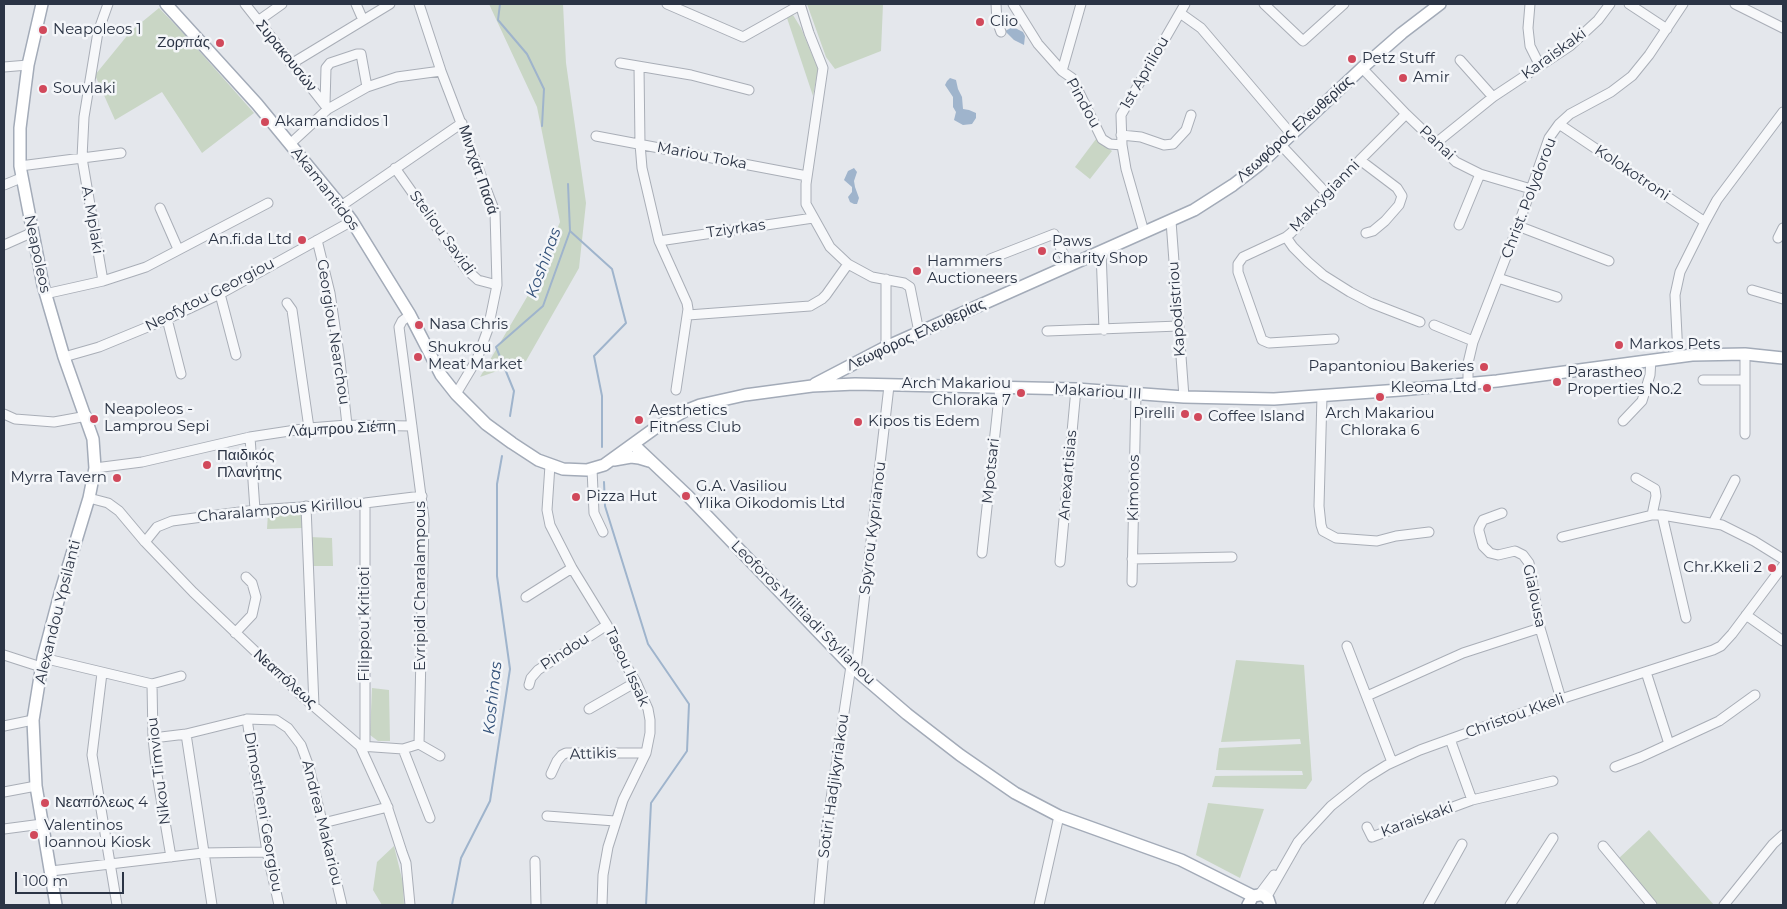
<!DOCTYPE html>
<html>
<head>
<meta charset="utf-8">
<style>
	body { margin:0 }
	#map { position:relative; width:1787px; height:909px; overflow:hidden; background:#e4e7ec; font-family:Montserrat,sans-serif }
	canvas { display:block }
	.frame { position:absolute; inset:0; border:5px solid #2b3445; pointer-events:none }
	.scale { position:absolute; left:15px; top:872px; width:109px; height:22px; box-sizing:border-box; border:2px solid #2b3445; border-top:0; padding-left:6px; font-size:15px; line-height:18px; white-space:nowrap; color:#2b3445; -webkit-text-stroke:4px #f4f6f9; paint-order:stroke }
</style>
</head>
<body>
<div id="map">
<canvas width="1787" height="909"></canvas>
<div class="frame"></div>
<div class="scale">100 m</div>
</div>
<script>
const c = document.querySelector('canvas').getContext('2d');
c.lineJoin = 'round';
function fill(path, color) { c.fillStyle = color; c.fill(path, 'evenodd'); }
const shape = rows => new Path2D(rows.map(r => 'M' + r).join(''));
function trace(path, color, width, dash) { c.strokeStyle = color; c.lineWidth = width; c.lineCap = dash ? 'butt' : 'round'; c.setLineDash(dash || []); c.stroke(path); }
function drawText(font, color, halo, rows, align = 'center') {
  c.font = font + ' Montserrat,sans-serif'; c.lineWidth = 5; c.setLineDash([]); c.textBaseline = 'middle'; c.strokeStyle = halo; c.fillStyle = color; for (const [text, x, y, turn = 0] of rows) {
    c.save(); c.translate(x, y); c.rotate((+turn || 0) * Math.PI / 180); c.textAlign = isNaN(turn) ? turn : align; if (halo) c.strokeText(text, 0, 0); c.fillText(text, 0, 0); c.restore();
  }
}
fill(shape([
	[489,4,563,4,566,63,586,203,579,268,526,361,480,377,534,285,560,222,537,107],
	[807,4,883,4,881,51,835,69,826,57],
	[159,8,185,35,254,113,202,153,162,92,115,120,95,75,131,31],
	[793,15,801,28,818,69,813,96,787,18],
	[1096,139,1112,151,1090,179,1075,167],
	[303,510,303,528,267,529,268,513],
	[310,537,332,538,333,566,311,566],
	[1236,660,1304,665,1312,780,1306,789,1212,787,1215,776,1303,775,1302,771,1216,770,1219,748,1301,744,1300,739,1221,742],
	[372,688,389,690,390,741,378,741,370,735],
	[1208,803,1264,809,1240,878,1196,855],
	[1649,830,1714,905,1658,905,1618,859],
	[394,846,403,883,404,905,382,905,373,890,377,862]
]), '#c9d6c5');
fill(shape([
	[1013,27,1023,32,1025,36,1024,45,1014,40,1005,31],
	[950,78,956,80,958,89,962,97,963,109,969,110,976,113,976,118,972,124,963,125,954,120,956,112,953,107,953,97,945,85,947,81],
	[854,168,857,172,854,181,855,187,859,198,857,204,854,204,850,202,848,197,852,192,852,187,844,180,848,171]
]), '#9fb4cc');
trace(shape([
	[500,4,498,20,527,54,544,89,542,126],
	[570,231,612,269,626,323,594,356,602,396,602,447],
	[510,416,514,391,496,347,543,306,570,231,568,184],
	[604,482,605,506,648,644,689,704,687,751,651,803,646,905],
	[452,905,461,858,490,801,510,669,497,576,497,484,502,456]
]), '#9fb4cc', 2);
const minor = shape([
	[245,4,328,109],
	[356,4,363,20],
	[419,4,441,71,495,212,497,285,488,329,477,359,456,394],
	[667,4,743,37,800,5],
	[800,4,809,33,823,68,806,184,806,204,830,247,848,264,872,277,904,283,910,287,919,332],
	[996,4,997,21,1001,32],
	[1013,4,1038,44,1062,71,1072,78,1102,139,1110,144,1122,145],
	[1264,4,1303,41,1344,4],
	[1530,4,1528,28,1530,46,1540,66],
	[1629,4,1667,29],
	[1735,4,1783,28],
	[1180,13,1201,28,1292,135],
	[258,21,282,4],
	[1460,60,1493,97],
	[620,63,691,75,749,90],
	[291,64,390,4],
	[4,67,28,65],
	[639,67,640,144,642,168,659,241,687,303,688,309,676,390],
	[1362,68,1406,114,1456,162,1480,174,1531,189],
	[1062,71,1081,4],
	[325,104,326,68,330,63,357,54,361,54,367,87],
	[1559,124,1705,222],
	[1121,135,1141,137,1164,145,1173,144,1186,130,1191,115],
	[596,136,807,176],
	[1436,143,1493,97,1570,46,1598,20,1610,4],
	[290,144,328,109,367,87,397,77,441,71],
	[1281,145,1327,194],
	[1360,160,1397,188,1402,196,1399,205,1385,221,1373,231,1366,233],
	[20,166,121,153],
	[395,168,467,270,478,280,497,285],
	[4,185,21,178],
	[341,206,462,123],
	[160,208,178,249],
	[1171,221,1184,397],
	[1459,225,1480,174],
	[1518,226,1609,261],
	[1144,232,1126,169,1122,145,1121,115,1185,4],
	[1286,237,1293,247,1308,262,1323,275,1350,292,1371,303,1420,322],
	[1778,238,1783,228],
	[317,240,330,293,340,361,347,425],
	[659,241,813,218],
	[4,245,31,233],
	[1101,251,1104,330],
	[990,259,1054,234,1069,266],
	[1498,278,1557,297],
	[103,281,82,158,84,117,98,32,108,4],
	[1752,290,1783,299],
	[45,294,103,281,146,267,268,203],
	[220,294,236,355],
	[287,303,292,310,309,428],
	[410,315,402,321,399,327,424,519,419,744],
	[688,315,810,306,822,299,826,295,848,264],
	[167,319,181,374],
	[1434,325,1473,341],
	[1047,331,1179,326],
	[1334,339,1269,343,1262,340,1238,272,1238,264,1243,257,1286,237,1291,233,1360,160,1406,114],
	[886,347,886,279],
	[1678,356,1675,295,1680,272,1705,222,1717,200,1783,112],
	[64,357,99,347,167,319,220,294,352,221],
	[1703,380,1745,380],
	[1468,383,1468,363,1473,342,1518,226,1549,138,1559,124,1570,114,1611,92,1632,76,1649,55,1683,4],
	[1322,396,1319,506,1321,525,1323,531,1336,538,1377,541,1396,536,1429,532],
	[4,414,15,419,54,422,87,416],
	[1623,421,1642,401,1650,375,1651,360],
	[1745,434,1745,354],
	[250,437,255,510],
	[550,465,547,510,550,525,572,568,607,625,620,655,636,682,648,709,650,720,650,733,646,753,623,800,608,847,603,875,602,905],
	[95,468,142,462,250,437,309,428,347,425,412,426],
	[592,469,594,513,603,532],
	[1636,478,1655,489,1656,496,1652,515],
	[89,498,108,503,119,511,145,542,193,592,302,696,360,746,386,803,402,852,406,863,410,905],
	[365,503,365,746],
	[306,506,314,706],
	[1502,513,1483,520,1479,528,1479,531,1483,546,1490,553,1498,555,1515,551,1523,555,1529,563,1540,628,1561,699],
	[1662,515,1686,618],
	[1713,523,1735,480],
	[1562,537,1652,515,1662,515,1722,525,1754,541,1783,559],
	[145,542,157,527,172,521,255,510,365,503,422,496],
	[982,553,1000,388],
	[1132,559,1232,557],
	[1060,562,1076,389],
	[1132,582,1136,394],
	[526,597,572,568],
	[1746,615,1783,641],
	[235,633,252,615,256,597,252,583,246,577],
	[1347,646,1392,762],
	[4,655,41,667],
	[43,658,152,684,181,676],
	[856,670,889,386],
	[1646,672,1669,744],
	[102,673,92,755,117,905],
	[152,684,153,738,157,775,171,857],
	[529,685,531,678,538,670,607,625],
	[1367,696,1463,653,1540,628],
	[589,709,636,682],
	[247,719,267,852,279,905],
	[4,726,33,720],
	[186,734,212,905],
	[153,738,186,734,247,719,276,720,288,728,301,745,309,767,342,905],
	[1450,739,1472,800],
	[360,746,403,749,419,744,440,756],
	[403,749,430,818],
	[1615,767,1641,757,1719,721,1755,695],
	[551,774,557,761,562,755,566,753,646,753],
	[4,792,36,786],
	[547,816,615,821],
	[323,823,388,807],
	[1367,827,1372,837,1472,800,1553,781],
	[4,829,42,824],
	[1603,846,1652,905],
	[535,861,536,905],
	[51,871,203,853,267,852],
	[1259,895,1274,875],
	[1266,898,1298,842,1307,832,1331,806,1366,778,1387,765,1420,750,1561,699,1713,650,1721,646,1732,634,1783,566],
	[819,905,825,839,851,666],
	[1039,905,1059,816],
	[1428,905,1462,844],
	[1510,905,1553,838],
	[1724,905,1773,844,1783,835]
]);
const major = shape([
	[42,4,28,65,20,128,20,166,43,285,64,357,93,439,95,468,89,498,61,590,43,658,33,720,36,786,56,905],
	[166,4,257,104,341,206,352,221,410,315,441,375,456,394,486,424,512,443,538,460,563,469,587,470,604,465,658,426,685,411,700,405,745,395,812,386,855,384,1076,389,1184,397,1274,399,1400,390,1497,381,1692,355,1745,354,1783,358],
	[815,384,886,347,1194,210,1233,185,1259,165,1362,68,1402,33,1440,4],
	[633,444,688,496,851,666,907,714,960,755,1015,793,1059,816,1181,860,1253,896],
	[614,460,631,457,639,458,649,461],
	[1248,905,1253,896,1259,895,1263,895,1268,899,1270,905]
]);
trace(minor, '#a9aeb7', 11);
trace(major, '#a3abb8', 14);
trace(minor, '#f7f8fa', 9);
trace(major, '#fff', 11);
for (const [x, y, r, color] of [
	[980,22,5,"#d1495b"],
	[43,30,5,"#d1495b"],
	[220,43,5,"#d1495b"],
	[1352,59,5,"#d1495b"],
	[1403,78,5,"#d1495b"],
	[43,89,5,"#d1495b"],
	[265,122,5,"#d1495b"],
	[302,240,5,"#d1495b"],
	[1042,251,5,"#d1495b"],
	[917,271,5,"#d1495b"],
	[419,325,5,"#d1495b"],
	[1619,345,5,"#d1495b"],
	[418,357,5,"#d1495b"],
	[1484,367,5,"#d1495b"],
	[1557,382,5,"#d1495b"],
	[1487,388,5,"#d1495b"],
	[1021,393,5,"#d1495b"],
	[1380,397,5,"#d1495b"],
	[1185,414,5,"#d1495b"],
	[1198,417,5,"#d1495b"],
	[94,419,5,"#d1495b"],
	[639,420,5,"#d1495b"],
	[858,422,5,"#d1495b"],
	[207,465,5,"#d1495b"],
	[117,478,5,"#d1495b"],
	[686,496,5,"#d1495b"],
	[576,497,5,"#d1495b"],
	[1772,568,5,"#d1495b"],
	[45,803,5,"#d1495b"],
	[34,835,5,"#d1495b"]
]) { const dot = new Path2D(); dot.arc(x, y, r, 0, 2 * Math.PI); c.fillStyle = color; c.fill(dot); trace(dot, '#f4f6f9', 2); }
drawText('15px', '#2b3445', '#f4f6f9', [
	["Clio",990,22],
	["Neapoleos 1",53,30],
	["Ζορπάς",210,43,"right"],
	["Petz Stuff",1362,59],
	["Amir",1413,78],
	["Souvlaki",53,89],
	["Akamandidos 1",275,122],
	["An.fi.da Ltd",292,240,"right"],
	["Paws",1052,242],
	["Charity Shop",1052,259],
	["Hammers",927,262],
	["Auctioneers",927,279],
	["Nasa Chris",429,325],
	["Markos Pets",1629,345],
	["Shukrou",428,348],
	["Meat Market",428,365],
	["Papantoniou Bakeries",1474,367,"right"],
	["Parastheo",1567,373],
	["Properties No.2",1567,390],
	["Arch Makariou",1011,384,"right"],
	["Chloraka 7",1011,401,"right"],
	["Kleoma Ltd",1477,388,"right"],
	["Neapoleos -",104,410],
	["Lamprou Sepi",104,427],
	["Aesthetics",649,411],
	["Fitness Club",649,428],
	["Pirelli",1175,414,"right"],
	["Arch Makariou",1380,414,"center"],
	["Chloraka 6",1380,431,"center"],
	["Coffee Island",1208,417],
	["Kipos tis Edem",868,422],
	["Παιδικός",217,456],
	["Πλανήτης",217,473],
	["Myrra Tavern",107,478,"right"],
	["G.A. Vasiliou",696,487],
	["Ylika Oikodomis Ltd",696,504],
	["Pizza Hut",586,497],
	["Chr.Kkeli 2",1762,568,"right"],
	["Νεαπόλεως 4",55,803],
	["Valentinos",44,826],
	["Ioannou Kiosk",44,843]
], 'left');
drawText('15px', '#2b3445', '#f4f6f9', [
	["Karaiskaki",1554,54,-36],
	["Συρακουσών",286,56,51],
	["1st Apriliou",1145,73,-60],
	["Pindou",1083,103,61],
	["Λεωφόρος Ελευθερίας",1295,129,-42],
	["Panai",1437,143,43],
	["Mariou Toka",702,156,11],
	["Μιντχάτ Πασά",478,170,71],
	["Kolokotroni",1632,173,34],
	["Akamantidos",325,189,52],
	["Makrygianni",1325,196,-46],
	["Christ. Polydorou",1529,198,-69],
	["A. Mplaki",92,220,80],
	["Tziyrkas",736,229,-8],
	["Steliou Savidi",442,233,54],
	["Neapoleos",37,254,78],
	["Neofytou Georgiou",210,295,-27],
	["Kapodistriou",1177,309,-94],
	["Georgiou Nearchou",333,332,81],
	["Λεωφόρος Ελευθερίας",916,335,-25],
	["Makariou III",1098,392,3],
	["Λάμπρου Σιέπη",342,429,-3],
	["Mpotsari",991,471,-84],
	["Anexartisias",1068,475,-85],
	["Kimonos",1134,488,-89],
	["Charalampous Kirillou",280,510,-5],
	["Spyrou Kyprianou",873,528,-83],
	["Evripidi Charalampous",421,586,-90],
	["Gialousa",1534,596,78],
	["Alexandou Ypsilanti",58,612,-76],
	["Leoforos Miltiadi Stylianou",803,613,45],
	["Filippou Kritioti",365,624,-90],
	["Pindou",565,652,-33],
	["Tasou Issak",627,667,65],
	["Νεαπόλεως",285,679,42],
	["Christou Kkeli",1515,716,-20],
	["Attikis",593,754,-2],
	["Nikou Timviou",159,771,-97],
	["Sotiri Hadjikyriakou",834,786,-82],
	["Dimostheni Georgiou",263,812,80],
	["Karaiskaki",1417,820,-20],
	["Andrea Makariou",322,823,76]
]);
drawText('italic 16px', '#34527a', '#f4f6f9', [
	["Koshinas",544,263,-70],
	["Koshinas",493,698,-84]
]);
</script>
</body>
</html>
